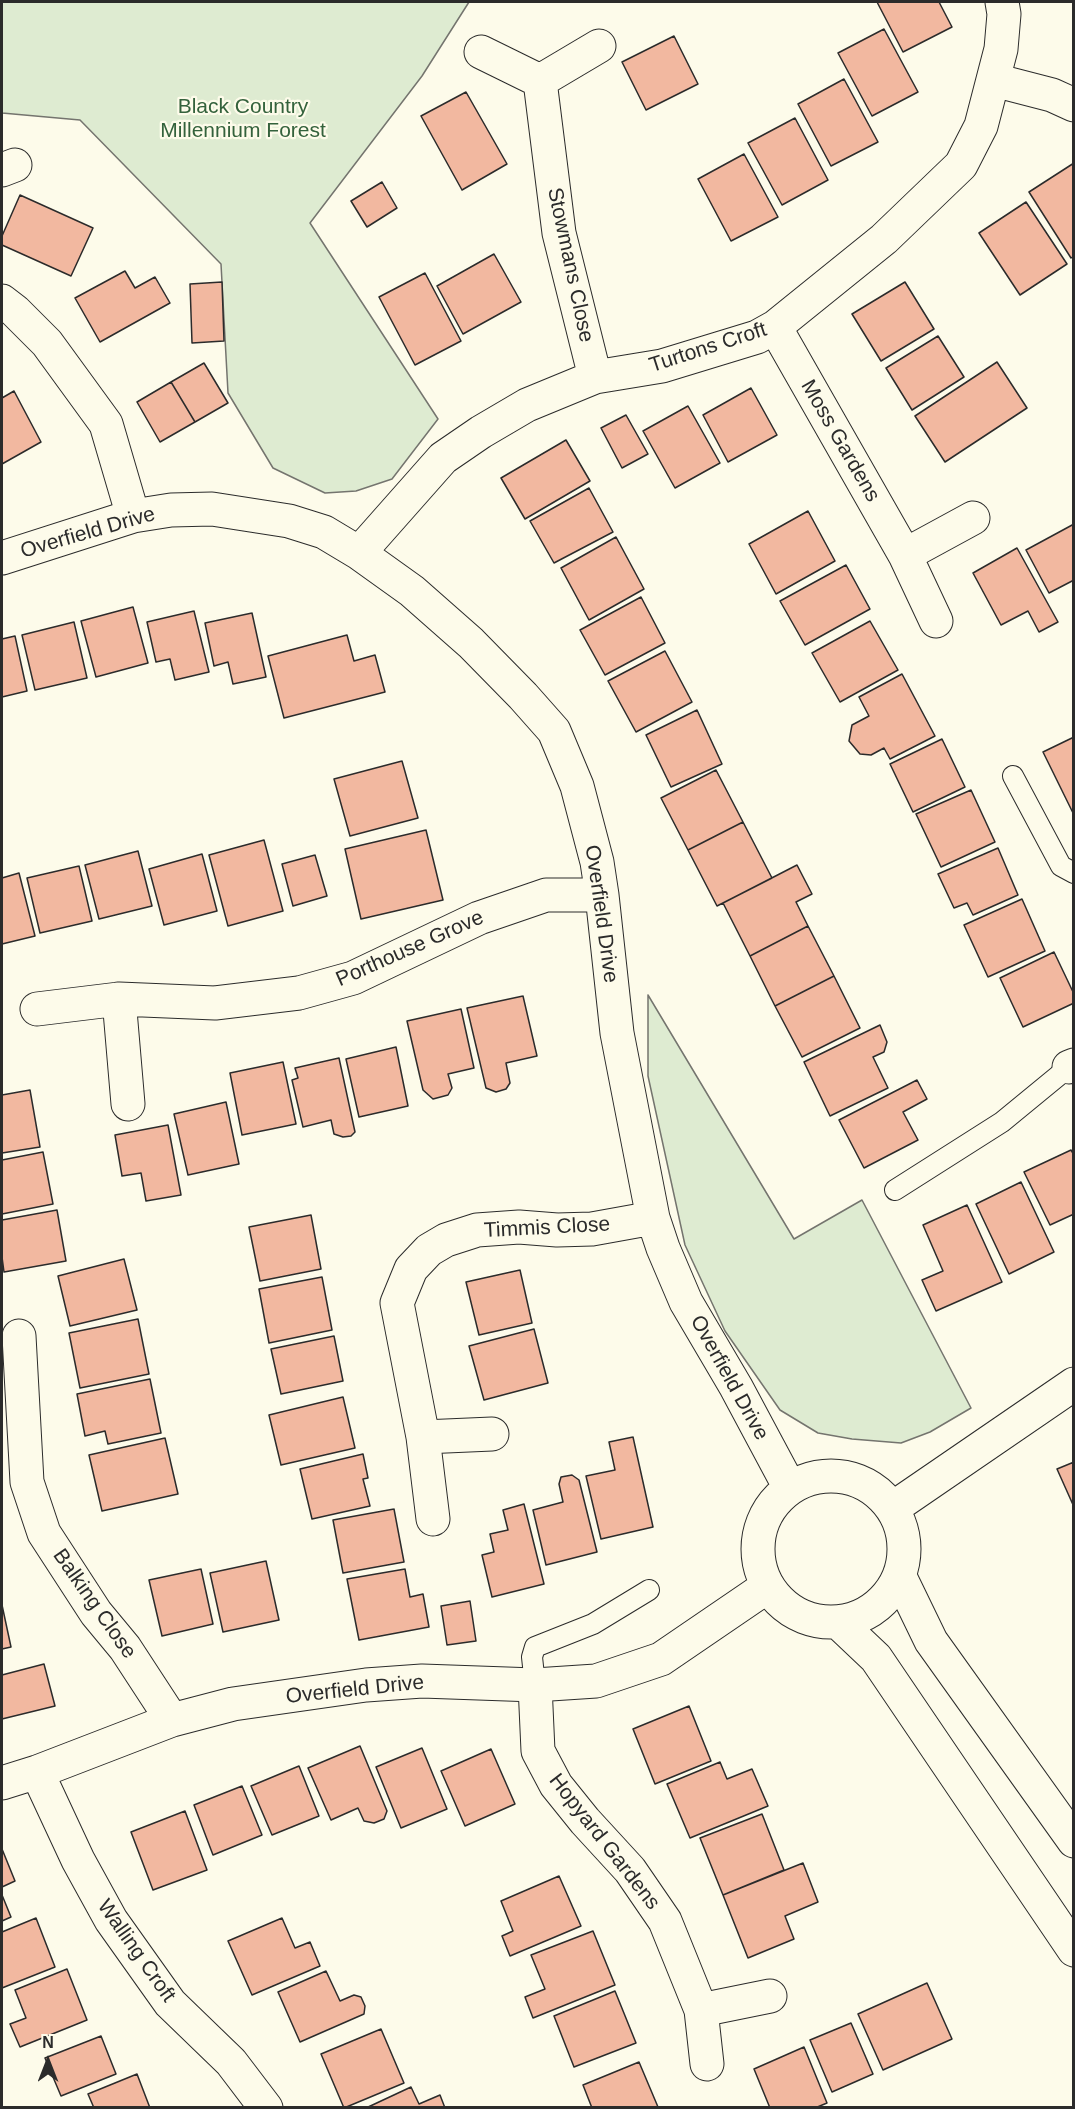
<!DOCTYPE html>
<html>
<head>
<meta charset="utf-8">
<style>
	body { margin:0 }
	#map { position:relative; width:1075px; height:2109px; overflow:hidden; background:#fdfbea; font-family:Helvetica,sans-serif }
	canvas { display:block }
	.frame { position:absolute; inset:0; border:3px solid #2b2b2b; pointer-events:none }
	.north { position:absolute; left:18px; top:2031px; width:60px; height:60px; -webkit-text-stroke:4px #fdfbea; paint-order:stroke; rotate:0deg; font-size:16px; font-weight:700; line-height:24px; text-align:center; color:#2b2b2b }
	.north::after { content:''; display:block; margin:auto; width:21px; height:27px; background:#2b2b2b; clip-path:polygon(50% 0,100% 100%,50% 72%,0 100%) }
</style>
</head>
<body>
<div id="map">
<canvas width="1075" height="2109"></canvas>
<div class="frame"></div>
<div class="north">N</div>
</div>
<script>
const c = document.querySelector('canvas').getContext('2d');
c.lineJoin = 'round';
function fill(path, color) { c.fillStyle = color; c.fill(path, 'evenodd'); }
const shape = rows => new Path2D(rows.map(r => 'M' + r).join(''));
function trace(path, color, width, dash) { c.strokeStyle = color; c.lineWidth = width; c.lineCap = dash ? 'butt' : 'round'; c.setLineDash(dash || []); c.stroke(path); }
function drawText(font, color, halo, rows, align = 'center') {
  c.font = font + ' Helvetica,sans-serif'; c.lineWidth = 4.5; c.setLineDash([]); c.textBaseline = 'middle'; c.strokeStyle = halo; c.fillStyle = color; for (const [text, x, y, turn = 0] of rows) {
    c.save(); c.translate(x, y); c.rotate((+turn || 0) * Math.PI / 180); c.textAlign = isNaN(turn) ? turn : align; if (halo) c.strokeText(text, 0, 0); c.fillText(text, 0, 0); c.restore();
  }
}
const green = shape([
	[2,2,469,2,422,76,310,223,438,419,392,479,356,491,325,493,273,468,228,393,221,264,80,120,2,113,2,2],
	[648,995,794,1239,862,1200,971,1408,930,1432,901,1443,852,1439,818,1433,780,1410,725,1331,685,1245,648,1076,648,995]
]);
fill(green, '#deebd1');
trace(green, '#74746e', 1.5);
const building = shape([
	[877,2,939,2,952,27,903,52,877,2],
	[884,29,918,92,872,116,838,53,884,29],
	[674,36,698,84,646,110,622,62,674,36],
	[844,79,878,142,831,166,798,104,844,79],
	[466,92,507,164,462,190,421,116,466,92],
	[795,118,828,180,782,205,748,143,795,118],
	[744,154,778,217,731,241,698,179,744,154],
	[1074,163,1074,256,1071,258,1029,192,1074,163],
	[382,182,397,208,367,227,351,201,382,182],
	[20,195,93,228,71,276,2,245,2,236,20,195],
	[1026,202,1067,264,1020,295,979,233,1026,202],
	[494,254,521,302,463,334,437,286,494,254],
	[125,271,135,288,155,277,170,303,100,342,75,298,125,271],
	[425,273,461,341,415,365,379,297,425,273],
	[222,282,224,341,192,343,190,284,222,282],
	[905,282,934,329,881,361,852,314,905,282],
	[938,336,964,377,912,410,886,368,938,336],
	[997,362,1027,408,945,462,915,416,997,362],
	[204,363,228,403,195,422,171,382,204,363],
	[171,382,195,422,160,442,137,402,171,382],
	[751,388,777,435,728,462,703,415,751,388],
	[14,391,41,442,2,464,2,398,14,391],
	[688,406,720,463,675,488,643,431,688,406],
	[626,415,648,454,622,468,601,428,626,415],
	[566,440,590,481,525,519,501,478,566,440],
	[589,488,613,532,554,563,530,521,589,488],
	[808,511,835,561,776,594,749,544,808,511],
	[1074,524,1074,580,1049,593,1026,550,1074,524],
	[616,537,644,589,589,620,561,568,616,537],
	[1017,548,1058,622,1039,632,1028,611,1001,625,973,573,1017,548],
	[846,565,870,609,805,645,780,601,846,565],
	[641,597,665,643,605,675,580,630,641,597],
	[133,607,148,663,96,677,81,621,133,607],
	[194,611,209,672,175,680,170,659,156,662,147,622,194,611],
	[252,613,266,677,233,684,228,662,214,666,205,623,252,613],
	[870,621,898,670,840,702,812,653,870,621],
	[74,622,87,678,35,690,22,635,74,622],
	[347,635,354,661,375,655,385,692,284,718,268,656,347,635],
	[15,636,27,691,2,697,2,639,15,636],
	[665,651,692,702,636,732,608,681,665,651],
	[902,674,935,736,890,759,884,748,871,755,860,754,849,741,852,725,869,716,859,697,902,674],
	[697,710,722,764,671,787,646,735,697,710],
	[1074,737,1074,815,1043,752,1074,737],
	[942,739,965,787,913,812,890,764,942,739],
	[402,761,418,818,350,836,334,779,402,761],
	[716,770,743,822,688,850,661,798,716,770],
	[971,790,995,842,941,867,916,814,971,790],
	[743,822,772,878,717,906,688,850,743,822],
	[426,830,443,900,361,919,345,849,426,830],
	[264,840,283,911,228,926,209,855,264,840],
	[998,848,1018,895,973,915,967,903,954,908,938,874,998,848],
	[138,851,152,906,99,919,85,865,138,851],
	[202,854,217,911,164,925,149,869,202,854],
	[315,855,327,896,293,906,282,864,315,855],
	[797,865,812,894,796,902,808,926,750,956,723,903,797,865],
	[79,866,92,921,40,933,27,878,79,866],
	[19,873,35,936,2,944,2,878,19,873],
	[1022,899,1045,951,988,977,964,925,1022,899],
	[808,926,834,976,775,1006,750,956,808,926],
	[1054,952,1074,994,1074,1003,1023,1027,1000,978,1054,952],
	[834,976,860,1028,802,1057,775,1006,834,976],
	[523,996,537,1056,506,1063,510,1083,506,1089,496,1092,486,1088,467,1008,523,996],
	[461,1009,474,1068,448,1074,452,1088,448,1095,433,1099,423,1090,407,1021,461,1009],
	[880,1025,887,1042,884,1052,873,1057,888,1088,830,1116,804,1062,880,1025],
	[396,1047,408,1106,359,1117,346,1059,396,1047],
	[339,1058,355,1132,351,1136,343,1137,334,1134,331,1120,303,1127,292,1080,298,1078,295,1068,339,1058],
	[283,1062,296,1124,242,1135,230,1073,283,1062],
	[917,1080,927,1099,903,1112,918,1140,864,1168,839,1120,917,1080],
	[30,1090,40,1147,2,1153,2,1095,30,1090],
	[226,1102,239,1164,188,1175,174,1114,226,1102],
	[168,1125,181,1195,146,1201,141,1173,122,1176,115,1135,168,1125],
	[1071,1150,1074,1155,1074,1214,1050,1225,1024,1172,1071,1150],
	[43,1152,53,1204,2,1214,2,1160,43,1152],
	[1021,1182,1054,1252,1009,1274,976,1204,1021,1182],
	[967,1205,1002,1282,936,1311,922,1280,943,1271,923,1225,967,1205],
	[57,1210,66,1261,4,1272,2,1257,2,1220,57,1210],
	[311,1215,321,1269,260,1281,249,1227,311,1215],
	[124,1259,137,1310,70,1326,58,1276,124,1259],
	[520,1270,532,1323,479,1335,466,1282,520,1270],
	[322,1277,332,1330,269,1343,259,1289,322,1277],
	[138,1319,149,1374,80,1388,69,1333,138,1319],
	[534,1329,548,1383,484,1400,469,1346,534,1329],
	[334,1336,343,1381,281,1394,271,1349,334,1336],
	[150,1379,161,1433,108,1444,105,1431,85,1436,77,1394,150,1379],
	[343,1397,355,1448,281,1465,269,1415,343,1397],
	[633,1437,653,1527,601,1539,586,1476,615,1470,609,1442,633,1437],
	[165,1438,178,1494,102,1511,89,1455,165,1438],
	[363,1454,368,1478,363,1479,370,1506,312,1519,300,1469,363,1454],
	[1074,1462,1074,1507,1057,1469,1074,1462],
	[572,1475,579,1480,597,1552,546,1565,533,1510,563,1502,559,1484,561,1477,572,1475],
	[524,1504,544,1584,492,1597,482,1555,494,1552,490,1534,508,1530,503,1510,524,1504],
	[394,1509,404,1562,343,1573,333,1520,394,1509],
	[266,1561,279,1620,223,1632,210,1573,266,1561],
	[201,1569,213,1624,162,1636,149,1580,201,1569],
	[405,1569,410,1597,423,1594,429,1627,359,1640,347,1579,405,1569],
	[470,1601,476,1641,447,1645,441,1606,470,1601],
	[2,1605,11,1647,2,1649,2,1605],
	[44,1664,55,1706,2,1719,2,1675,44,1664],
	[689,1706,711,1761,655,1784,633,1729,689,1706],
	[360,1746,387,1811,384,1819,374,1823,364,1821,358,1808,331,1820,308,1768,360,1746],
	[422,1748,447,1809,401,1828,376,1767,422,1748],
	[491,1749,515,1804,465,1826,441,1771,491,1749],
	[720,1762,727,1779,752,1769,768,1806,690,1838,667,1784,720,1762],
	[299,1766,319,1816,272,1835,251,1786,299,1766],
	[242,1786,262,1835,213,1855,194,1805,242,1786],
	[185,1811,207,1870,153,1890,131,1832,185,1811],
	[762,1814,784,1870,723,1895,700,1838,762,1814],
	[2,1849,15,1881,2,1887,2,1849],
	[803,1863,818,1902,785,1916,794,1939,748,1958,723,1895,803,1863],
	[559,1876,581,1926,510,1956,502,1936,513,1931,501,1901,559,1876],
	[2,1895,11,1917,2,1921,2,1895],
	[36,1918,55,1967,2,1988,2,1932,36,1918],
	[282,1918,295,1948,310,1942,320,1966,252,1995,228,1941,282,1918],
	[593,1931,615,1985,533,2018,525,1997,545,1989,531,1955,593,1931],
	[67,1969,87,2020,20,2047,10,2024,26,2018,15,1990,67,1969],
	[326,1971,340,2001,354,1995,361,1997,365,2006,364,2014,300,2042,278,1992,326,1971],
	[927,1983,952,2039,883,2070,858,2014,927,1983],
	[615,1991,636,2043,574,2067,554,2016,615,1991],
	[851,2023,873,2074,832,2092,810,2040,851,2023],
	[381,2029,404,2083,344,2108,321,2054,381,2029],
	[101,2036,116,2074,61,2096,45,2058,101,2036],
	[804,2047,827,2103,815,2108,770,2108,754,2069,804,2047],
	[639,2062,658,2107,592,2108,583,2085,639,2062],
	[137,2074,150,2108,94,2108,88,2094,137,2074],
	[411,2087,419,2104,440,2095,445,2108,366,2108,411,2087]
]);
fill(building, '#f2b8a0');
trace(building, '#2b2b2b', 1.5);
const lane = shape([
	[1013,776,1061,866,1074,873],
	[895,1190,1002,1122,1069,1067],
	[535,1685,532,1657,535,1647,593,1624,649,1590]
]);
const street = shape([
	[481,52,540,81,559,233,595,377],
	[994,80,1052,95,1074,105],
	[540,81,599,46],
	[2,170,15,165],
	[2,301,15,311,47,343,106,424,133,516],
	[775,327,905,555,936,621],
	[359,553,443,458,481,432,527,405,595,377,662,366,757,337,775,327,884,239,961,165,981,126,1001,49,1004,14,1002,2],
	[905,555,973,518],
	[2,558,133,516,171,510,212,509,289,521,324,532,359,553,412,591,471,643,523,696,554,731,577,786,597,862,602,895,617,1033,653,1218,663,1248,686,1302,736,1387,790,1488],
	[119,999,128,1104],
	[37,1009,119,999,215,1003,299,993,353,978,479,918,546,895,602,895],
	[1069,1067,1074,1065],
	[19,1336,27,1482,44,1533,96,1613,125,1648,172,1720],
	[423,1437,492,1434],
	'758 1549a73 73 0 1 1 146 0a73 73 0 1 1-146 0Z',
	[893,1508,1074,1384],
	[433,1519,423,1437,397,1303,411,1269,429,1250,446,1240,477,1230,519,1227,557,1230,592,1229,653,1218],
	[900,1577,931,1641,1074,1841],
	[838,1622,876,1658,1074,1950],
	[535,1685,538,1751,556,1785,585,1821,630,1870,665,1921,701,2010,707,2064],
	[37,1772,78,1860,111,1920,170,2003,231,2062,266,2108],
	[2,1783,37,1772,172,1720,233,1704,366,1685,422,1681,535,1685,596,1681,661,1659,768,1586],
	[701,2010,770,1996]
]);
trace(lane, '#2b2b2b', 22);
trace(street, '#2b2b2b', 35);
trace(lane, '#fdfbea', 20);
trace(street, '#fdfbea', 33);
drawText('21px', '#34623c', '#fdfbea', [
	["Black Country",243,107],
	["Millennium Forest",243,131]
]);
drawText('21px', '#2b2b2b', '#fdfbea', [
	["Stowmans Close",570,265,78],
	["Turtons Croft",708,348,-18],
	["Moss Gardens",840,441,60],
	["Overfield Drive",88,533,-16],
	["Overfield Drive",601,914,82],
	["Porthouse Grove",410,949,-24],
	["Timmis Close",547,1228,-3],
	["Overfield Drive",729,1378,61],
	["Balking Close",94,1604,55],
	["Overfield Drive",355,1690,-6],
	["Hopyard Gardens",604,1842,52],
	["Walling Croft",136,1951,55]
]);
</script>
</body>
</html>
